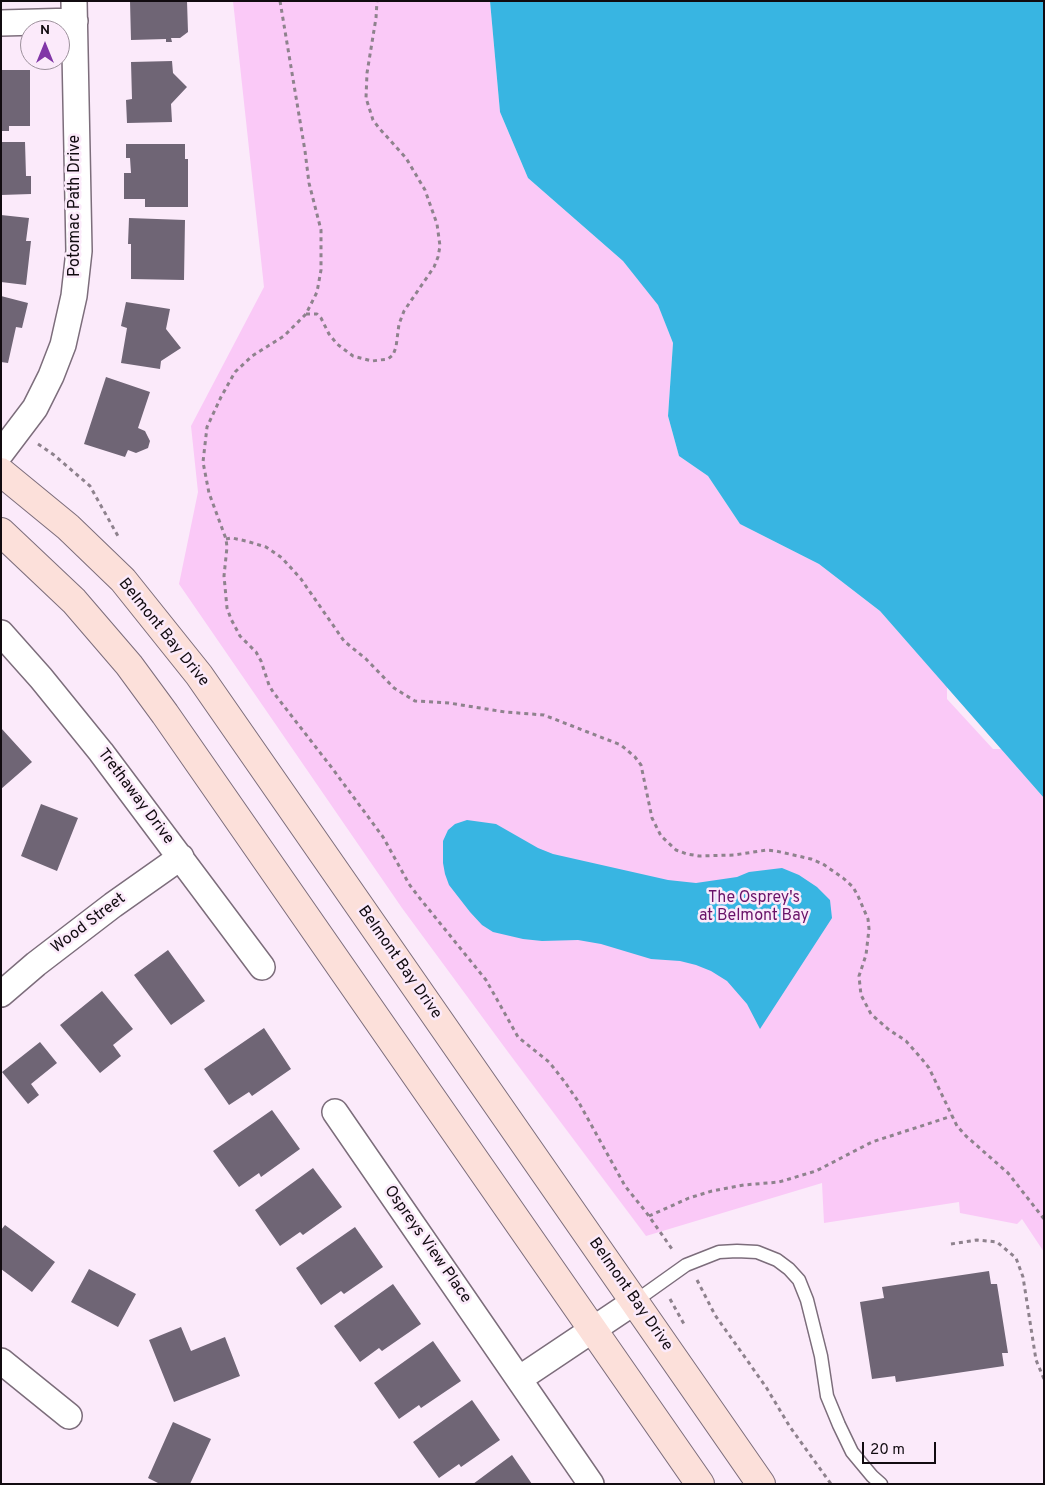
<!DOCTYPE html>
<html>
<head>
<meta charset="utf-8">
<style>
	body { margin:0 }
	#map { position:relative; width:1045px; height:1485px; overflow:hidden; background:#fbeafa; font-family:Overpass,sans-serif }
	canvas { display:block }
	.frame { position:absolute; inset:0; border:2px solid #110b10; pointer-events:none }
	.north { position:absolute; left:20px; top:20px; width:50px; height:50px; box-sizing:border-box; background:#fbeafa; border:1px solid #9d919c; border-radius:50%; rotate:0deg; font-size:14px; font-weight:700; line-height:20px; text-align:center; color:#110b10 }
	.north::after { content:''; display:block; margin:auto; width:18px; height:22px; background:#8136a7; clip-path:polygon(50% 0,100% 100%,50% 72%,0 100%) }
	.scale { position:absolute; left:862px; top:1442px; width:74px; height:22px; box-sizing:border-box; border:2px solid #110b10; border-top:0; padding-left:6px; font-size:15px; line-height:18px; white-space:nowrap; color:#110b10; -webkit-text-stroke:4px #fbeafa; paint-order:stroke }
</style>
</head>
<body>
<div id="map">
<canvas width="1045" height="1485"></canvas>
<div class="frame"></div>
<div class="north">N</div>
<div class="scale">20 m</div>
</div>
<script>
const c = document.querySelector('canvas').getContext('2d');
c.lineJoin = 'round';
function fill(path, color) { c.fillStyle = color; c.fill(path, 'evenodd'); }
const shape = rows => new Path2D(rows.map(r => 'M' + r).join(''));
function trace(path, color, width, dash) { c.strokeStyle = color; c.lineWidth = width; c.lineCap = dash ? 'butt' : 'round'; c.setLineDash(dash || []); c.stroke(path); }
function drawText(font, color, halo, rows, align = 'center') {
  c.font = font + ' Overpass,sans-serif'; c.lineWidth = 5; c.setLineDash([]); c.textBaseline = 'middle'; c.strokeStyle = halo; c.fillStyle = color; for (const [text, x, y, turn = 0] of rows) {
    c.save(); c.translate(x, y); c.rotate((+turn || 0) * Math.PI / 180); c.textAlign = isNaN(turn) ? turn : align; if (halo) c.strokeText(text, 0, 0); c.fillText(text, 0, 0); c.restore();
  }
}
fill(shape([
	[233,1,490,1,500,112,528,178,623,261,658,304,673,343,668,416,679,456,708,476,740,524,819,564,880,611,947,687,947,699,993,749,1001,749,1044,798,1044,1252,1022,1219,1017,1224,960,1213,959,1202,824,1223,822,1183,646,1236,508,1052,402,908,179,584,198,492,191,426,264,287]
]), '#fac9f7');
fill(shape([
	[490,1,1044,1,1044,798,880,611,819,564,740,524,708,476,679,456,668,416,673,343,658,305,623,261,528,178,500,112],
	[467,820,496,824,538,848,553,854,668,880,696,883,737,877,749,872,782,868,799,875,817,887,830,900,832,918,760,1029,747,1004,727,981,711,971,696,965,680,961,651,959,601,944,578,940,542,941,523,939,493,932,482,925,470,912,449,885,445,874,443,863,443,841,448,830,455,824]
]), '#38b5e2');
fill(shape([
	[130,1,187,1,188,32,180,38,171,38,172,42,166,42,166,39,131,40],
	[172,61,173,73,187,87,171,104,172,122,127,123,126,100,132,99,131,62],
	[1,70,30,70,30,126,9,126,9,131,1,131],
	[1,142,25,142,26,176,31,176,31,194,1,195],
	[126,144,185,144,185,159,188,159,188,207,145,207,145,199,124,199,124,173,131,173,130,158,126,158],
	[1,215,29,218,26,241,31,241,26,285,1,282],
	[129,218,185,220,184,280,131,279,131,244,128,244],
	[1,296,28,303,22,328,16,327,8,363,1,362],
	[126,302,170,309,166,329,181,348,161,361,160,369,121,363,127,328,121,326],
	[106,377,150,392,138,428,145,431,150,441,148,448,136,453,128,450,125,457,84,444],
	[1,728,32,762,1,789],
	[41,804,78,818,57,871,21,856],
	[168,950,205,1001,171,1025,134,975],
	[102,991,133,1029,113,1045,121,1056,100,1073,60,1025],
	[264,1028,291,1069,252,1096,249,1092,229,1105,204,1069],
	[40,1042,57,1063,31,1084,39,1095,28,1104,2,1072],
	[272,1110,300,1149,261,1177,259,1173,239,1187,213,1151],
	[313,1168,342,1207,303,1235,300,1232,280,1246,255,1210],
	[5,1225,55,1262,32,1292,1,1269,1,1230],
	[355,1227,383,1267,344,1294,341,1291,321,1305,296,1268],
	[89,1269,136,1294,118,1327,71,1302],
	[989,1271,991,1284,997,1284,1008,1353,1002,1353,1004,1366,896,1382,895,1376,872,1379,860,1302,884,1298,882,1287],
	[393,1284,421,1324,382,1351,379,1348,360,1362,334,1326],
	[181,1327,191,1351,225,1337,240,1376,174,1402,149,1340],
	[433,1341,461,1381,421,1408,419,1405,399,1419,374,1383],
	[472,1400,500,1440,461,1467,459,1464,439,1478,413,1442],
	[173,1422,211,1439,190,1484,160,1484,148,1478],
	[512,1455,532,1484,473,1484]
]), '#6f6575');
const lane = shape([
	[634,1302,686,1265,719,1252,737,1251,757,1252,777,1260,789,1269,799,1280,807,1300,821,1356,827,1396,839,1425,852,1452,872,1476,881,1484]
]);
const street = shape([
	[1,23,75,21],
	[1,453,35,408,51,376,63,345,74,296,79,251,74,1],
	[1,633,41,678,101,752,262,967],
	[1,994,36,964,113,905,181,857],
	[335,1112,591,1484],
	[1,1361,69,1416],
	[519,1379,634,1302]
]);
const secondary = shape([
	[1,472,68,527,123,580,199,675,761,1484],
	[1,532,74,601,129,665,165,714,700,1484]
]);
trace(lane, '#7c6d7b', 15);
trace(street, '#7c6d7b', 28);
trace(secondary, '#7c6d7b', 30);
trace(shape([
	[280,1,305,151,309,183,321,230,321,270,317,292,306,314,284,336,252,356,235,372,221,397,207,427,203,462,209,493,226,539,227,547,224,576,227,608,231,619,240,636,256,652,261,661,269,685,273,692,332,768,383,837,409,884,418,896,486,980,518,1037,549,1062,564,1081,578,1101,625,1186,646,1212,672,1249],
	[306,314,317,314,321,318,329,334,337,344,353,356,372,361,388,359,393,355,396,347,399,324,404,311,434,267,438,257,440,246,437,224,425,190,406,158,379,128,373,120,366,98,367,73,376,18,377,1],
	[38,444,54,455,90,486,119,538],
	[226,539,232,538,246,541,266,547,282,558,301,579,344,641,366,659,394,688,415,701,449,703,505,712,544,715,621,745,635,757,641,765,652,818,661,836,676,850,687,854,699,856,734,855,767,850,776,851,811,859,823,864,843,878,853,887,858,896,868,919,869,929,866,955,859,976,860,986,861,995,871,1014,888,1029,906,1041,921,1058,929,1068,957,1126,966,1136,1008,1173,1044,1219],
	[649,1216,689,1198,712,1191,744,1185,779,1182,816,1171,872,1142,952,1116],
	[951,1244,977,1240,997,1242,1016,1258,1023,1277,1036,1360,1044,1379],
	[697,1280,715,1315,766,1387,790,1427,831,1484],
	[670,1299,684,1324]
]), '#8e828d', 3, [4, 4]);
trace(lane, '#fff', 12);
trace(street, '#fff', 25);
trace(secondary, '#fce0da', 28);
drawText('16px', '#110b10', '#fbeafa', [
	["Potomac Path Drive",76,206,-90],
	["Belmont Bay Drive",163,633,51],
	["Trethaway Drive",135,797,53],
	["Wood Street",89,924,-37],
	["Belmont Bay Drive",399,963,55],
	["Ospreys View Place",427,1245,55],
	["Belmont Bay Drive",630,1295,55]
]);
drawText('16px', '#691369', '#fbeafa', [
	["The Osprey's",754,899],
	["at Belmont Bay",754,917]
]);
</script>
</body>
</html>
